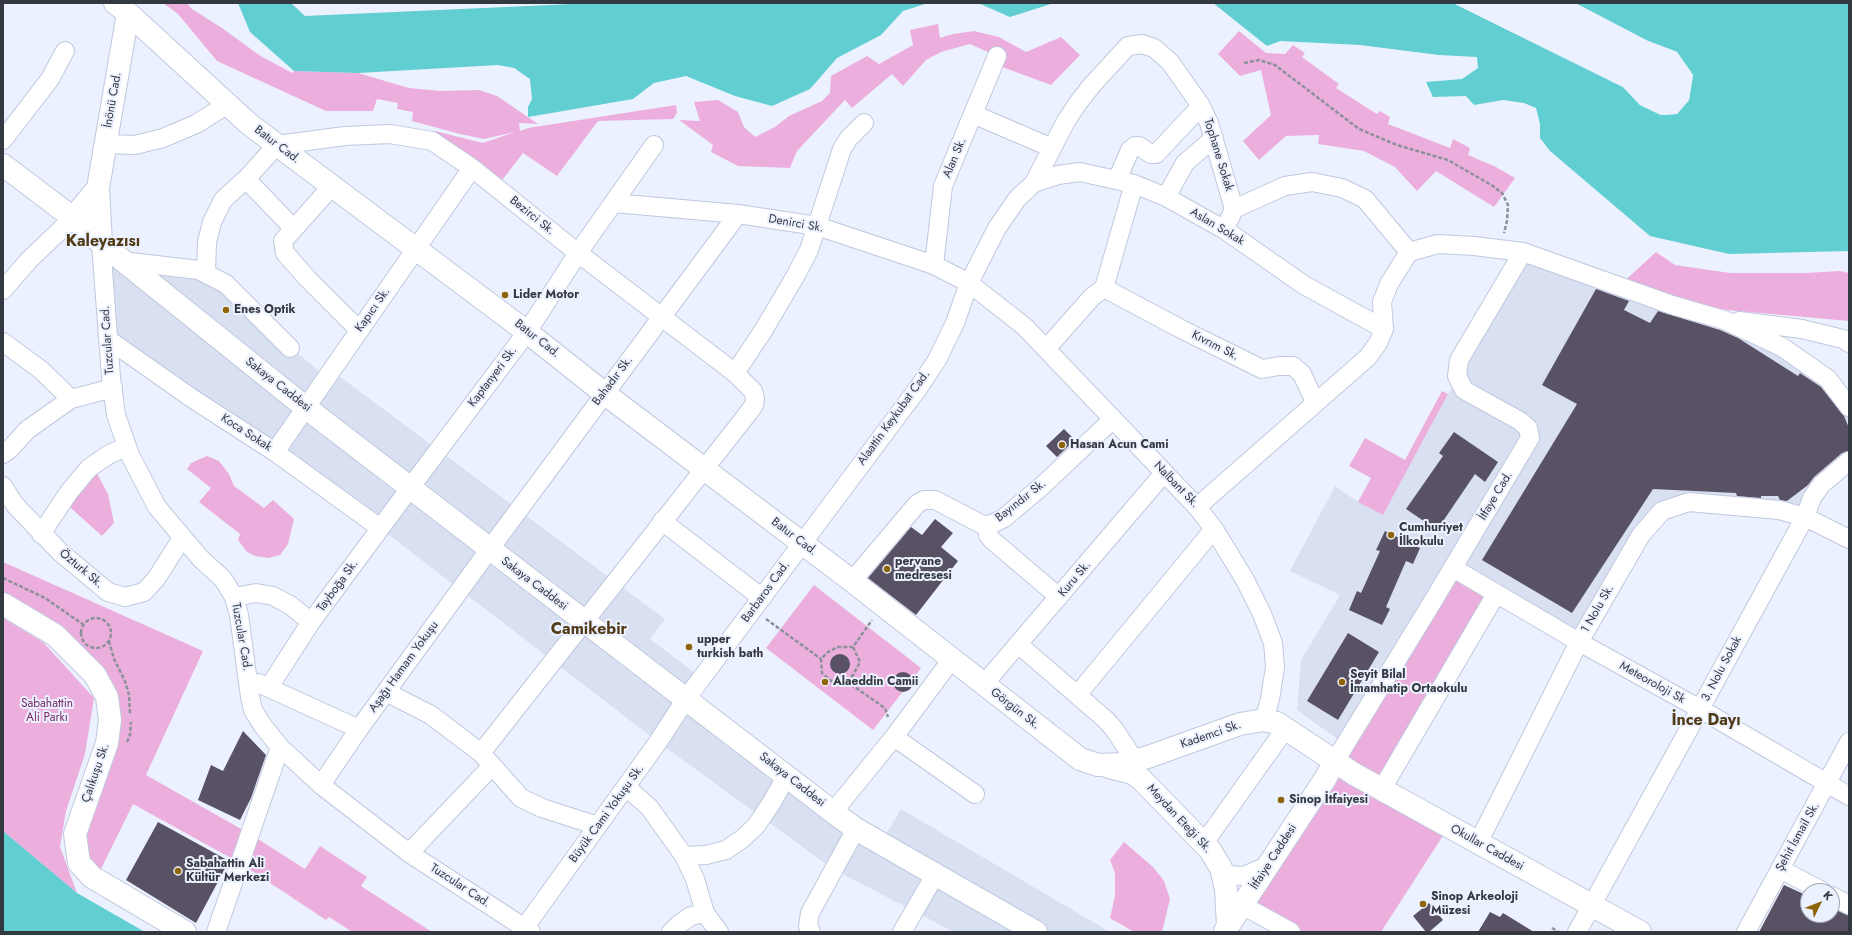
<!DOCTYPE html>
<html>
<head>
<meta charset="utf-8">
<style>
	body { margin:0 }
	#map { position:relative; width:1852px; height:935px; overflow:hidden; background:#ecf1ff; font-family:Jost,sans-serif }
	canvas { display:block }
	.frame { position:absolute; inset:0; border:4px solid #343840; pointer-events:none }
	.north { position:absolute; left:1800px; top:883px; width:40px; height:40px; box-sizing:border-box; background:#ecf1ff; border:1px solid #a2a7b3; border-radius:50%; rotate:47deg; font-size:11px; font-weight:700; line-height:16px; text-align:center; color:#343840 }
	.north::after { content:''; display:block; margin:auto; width:14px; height:18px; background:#8e6409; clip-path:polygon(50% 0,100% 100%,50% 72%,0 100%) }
</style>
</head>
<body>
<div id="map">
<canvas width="1852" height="935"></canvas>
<div class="frame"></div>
<div class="north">K</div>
</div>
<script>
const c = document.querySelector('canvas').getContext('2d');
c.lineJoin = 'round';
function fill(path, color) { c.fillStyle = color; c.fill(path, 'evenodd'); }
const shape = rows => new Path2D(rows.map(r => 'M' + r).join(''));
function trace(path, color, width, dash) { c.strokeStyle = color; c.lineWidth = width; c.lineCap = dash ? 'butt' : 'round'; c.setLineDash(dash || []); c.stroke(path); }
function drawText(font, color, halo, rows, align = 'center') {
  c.font = font + ' Jost,sans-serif'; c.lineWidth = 4; c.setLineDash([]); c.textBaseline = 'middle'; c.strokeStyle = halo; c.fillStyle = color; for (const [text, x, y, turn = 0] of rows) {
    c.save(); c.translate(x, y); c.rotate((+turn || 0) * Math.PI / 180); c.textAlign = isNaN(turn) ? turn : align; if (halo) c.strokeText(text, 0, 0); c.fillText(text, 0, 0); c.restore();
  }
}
fill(shape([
	[101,243,122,261,199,270,326,377,331,370,665,619,650,639,702,678,687,699,881,843,901,809,1110,932,954,932,833,869,658,742,380,528,109,340],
	[1523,252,1782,347,1849,407,1849,461,1805,517,1779,510,1662,511,1579,642,1496,594,1346,745,1297,710,1301,660,1340,595,1290,571,1335,486,1358,502,1383,515,1448,394,1458,380]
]), '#d8e0f1');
fill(shape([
	[163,3,187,3,192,9,222,28,259,55,292,73,294,71,358,73,409,88,441,91,479,90,497,96,538,124,519,123,520,131,528,128,676,105,677,113,673,119,598,121,557,176,523,153,496,188,432,141,435,131,483,143,515,132,484,139,460,134,412,121,413,112,397,109,398,103,377,99,373,111,326,111,217,61,178,14],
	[938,24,940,38,953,34,974,31,999,37,1026,52,1061,37,1080,55,1051,85,994,64,997,56,970,44,941,52,926,60,903,86,892,74,852,108,845,100,797,151,790,168,738,166,711,152,713,145,679,120,700,121,694,102,718,100,738,112,744,127,755,137,775,127,789,116,822,101,830,93,831,76,867,56,879,64,913,45,910,30],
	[1239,31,1266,53,1285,54,1293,45,1305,53,1302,57,1339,84,1336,88,1377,114,1380,111,1390,117,1388,124,1450,148,1453,139,1470,148,1468,155,1496,167,1515,178,1494,207,1436,171,1417,191,1395,167,1364,151,1318,144,1319,135,1286,136,1259,160,1243,141,1271,115,1261,70,1240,76,1218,54],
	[1656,252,1675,265,1730,273,1806,273,1840,271,1849,273,1849,321,1672,305,1619,286],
	[1442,391,1448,394,1383,515,1358,502,1371,478,1349,466,1365,438,1405,460],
	[207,456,219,461,229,474,234,486,264,508,273,500,294,519,288,544,280,555,269,558,255,556,247,552,238,540,240,534,199,502,211,488,187,469,191,463],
	[93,466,108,494,114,523,102,536,63,501],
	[3,562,203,651,146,775,250,834,305,869,320,846,367,877,361,886,432,932,352,932,329,917,326,920,240,863,133,804,100,871,87,856,83,836,110,688,3,595],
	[1453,568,1496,594,1382,789,1444,834,1381,932,1301,932,1247,898],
	[814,585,921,668,873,730,766,648],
	[3,618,43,642,94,698,85,754,66,811,60,847,77,893,3,831],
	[1124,842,1153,867,1164,881,1170,899,1162,932,1134,932,1110,918,1115,895,1115,873,1110,860]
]), '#ecafdd');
fill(shape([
	[238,3,291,3,305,16,595,3,928,3,903,11,881,35,837,58,810,89,772,106,735,96,686,76,654,83,633,99,528,117,528,107,532,99,530,79,514,68,498,65,358,73,294,71,250,32],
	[978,3,1054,3,1010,17],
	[1213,3,1453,3,1623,87,1640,105,1661,115,1677,114,1689,100,1693,75,1677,52,1648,41,1575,3,1849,3,1849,251,1729,254,1650,236,1550,151,1540,138,1540,124,1536,108,1524,103,1503,100,1474,105,1466,96,1433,97,1426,82,1462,79,1478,68,1477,57,1439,55,1360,45,1280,41,1267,46],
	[3,831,77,893,145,932,3,932]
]), '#61ced2');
fill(shape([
	[1453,3,1457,3,1624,85,1641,103,1661,112,1676,112,1687,99,1691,76,1676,53,1647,43,1573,3,1575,3,1648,41,1677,52,1693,75,1689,100,1677,114,1661,115,1640,105,1623,87]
]), '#ecf1ff');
fill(shape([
	[1596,289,1629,301,1624,310,1650,323,1658,311,1720,330,1738,338,1798,376,1800,373,1821,387,1844,416,1849,428,1849,451,1842,453,1814,477,1808,485,1787,501,1780,500,1778,496,1761,496,1761,498,1737,496,1736,493,1653,489,1572,613,1482,560,1577,404,1542,385],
	[1064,429,1075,440,1057,457,1046,446],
	[1454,432,1498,462,1485,482,1475,474,1437,530,1406,509,1443,456,1439,453],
	[935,519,953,533,941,547,958,561,916,615,868,578,911,527,922,535],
	[1385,531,1420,548,1413,564,1406,561,1386,607,1390,609,1382,625,1349,610,1357,591,1361,593,1380,551,1376,550],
	[1348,633,1379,652,1338,720,1307,701],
	'830 664a10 10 0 1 1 20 0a10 10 0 1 1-20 0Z',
	'893 682a10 10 0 1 1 20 0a10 10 0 1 1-20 0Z',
	[243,731,266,755,251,798,240,820,198,800,211,765,223,771],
	[158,822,229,861,196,923,126,880],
	[1784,885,1808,896,1808,915,1832,915,1832,908,1849,916,1849,932,1759,932],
	[1429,903,1443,920,1429,932,1426,932,1413,916],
	[1490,912,1500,917,1503,913,1534,932,1478,932]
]), '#595265');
const minor = shape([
	[973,114,1052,148],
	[3,140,50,79,65,51],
	[106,144,135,145,163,138,196,124,228,104],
	[246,179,293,228],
	[1117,180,1130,150,1135,146,1139,146,1151,154,1156,154,1201,106],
	[1034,183,1058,175,1080,172,1134,184,1166,197,1225,230,1304,285,1384,329],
	[332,186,283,241,285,253,307,278,359,330],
	[1166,197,1185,163,1214,138],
	[614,203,738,214,817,226,934,265,969,283,1025,327,1046,349,1197,507,1214,529,1245,580,1262,614,1273,643,1275,667,1270,699,1264,720],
	[1229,220,1234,209,1285,186,1312,182,1342,188,1365,199,1409,252],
	[101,243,111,377,116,415,130,455,157,507,201,559,223,579,234,597,239,615,250,697,253,710,263,726,280,747,321,785,409,853,531,932],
	[122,261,199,270,226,284,290,348],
	[934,265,943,186,997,56],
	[206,273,207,242,212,222,223,200,246,179,277,145,345,136,390,134,432,141,472,168,578,253,735,373,753,391,755,398,754,405,749,412,481,753],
	[1104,288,1183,330,1262,369,1279,366,1293,366,1302,374,1315,402],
	[1104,288,1134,184],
	[3,290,29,260,73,218],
	[1739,321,1802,329,1843,339,1849,343],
	[109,340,193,399,275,452,380,528],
	[3,342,41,370,71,399],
	[1046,349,1092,297,1104,288],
	[735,373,763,331,796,275,809,250,842,149,849,138,864,123],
	[275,452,472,168],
	[3,454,10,449,27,430,71,399,113,388],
	[3,486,15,505,60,552,108,592,125,597,144,592,156,579,182,538],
	[1197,507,1368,357,1378,343,1384,329,1382,302,1389,284,1409,252,1438,244,1474,246,1523,252,1672,305,1724,320,1782,347,1828,379,1849,407],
	[662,521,762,598],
	[988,525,988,535,992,540,1059,597],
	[41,534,69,492,89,468,108,455,127,446],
	[1453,568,1579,642,1700,709,1849,796],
	[852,581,917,504,924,500,935,500,985,526,994,523,1004,518,1042,486,1113,419],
	[234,597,256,593,273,596,290,605,311,622],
	[1018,644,1105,719,1114,729,1135,761],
	[258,683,359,729],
	[984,684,1164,473],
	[269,687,311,622,410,488,527,332,578,253,654,145],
	[386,692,431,715,481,753,521,798,542,808,598,826],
	[1078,694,1214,529],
	[894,737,975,794],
	[1335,761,1433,601,1530,438,1528,428,1520,421,1464,390,1457,376,1459,360,1523,252],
	[321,785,359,729,489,550,738,214],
	[626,787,649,807,684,856,695,879,705,913,719,932],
	[1382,789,1496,594],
	[833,812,894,737,952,659],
	[1204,843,1286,728],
	[1478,843,1579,642,1641,535,1662,511,1689,502,1779,510,1805,517,1849,539],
	[409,853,492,766],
	[684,856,706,855,726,850,742,839,756,826,772,802,786,777],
	[1221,869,1227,875,1244,876,1269,865],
	[1780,869,1822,891],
	[1832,896,1849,905],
	[1242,905,1291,932],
	[525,927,658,742,686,699,919,387,937,360,955,323,969,283,997,228,1017,199,1034,183,1066,121,1078,103,1092,85,1128,46,1142,44,1154,48,1170,62,1201,106,1209,123,1234,209],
	[216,932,280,747],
	[671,932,678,925,691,916,705,913],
	[811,932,808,926,810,913,856,829],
	[902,932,935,875],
	[1577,932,1700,709,1805,517,1812,498,1821,485,1849,461],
	[1746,932,1849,742]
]);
const major = shape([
	[115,3,128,13,249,124,527,332,604,393,852,581,1080,759,1098,765,1123,764,1148,757,1240,724,1264,720,1277,723,1354,774,1640,932],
	[98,188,101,243],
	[101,243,73,218,98,188,128,13],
	[3,604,55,635,95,675,107,697,110,720,107,743,75,834,79,863,92,877,185,932],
	[1109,767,1133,773,1142,780,1210,850,1221,868,1226,889,1228,927],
	[1225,931,1325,779,1335,761]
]);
const highway = shape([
	[3,165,73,218],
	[101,243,305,407,833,812,856,829,917,864,1036,932]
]);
trace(minor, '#bfc8de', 20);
trace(major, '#bfc8de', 24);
trace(highway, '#bfc8de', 24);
trace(shape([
	[1244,63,1259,60,1275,65,1359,129,1397,145,1448,160,1493,186,1502,193,1508,205,1507,221,1504,233],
	[3,578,45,598,84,625],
	'81 633a15 15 0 1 1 30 0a15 15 0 1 1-30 0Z',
	[766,619,821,659],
	[109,641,114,659,125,681,129,695,130,715],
	[853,647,860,662,853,675,846,681,831,681,822,673,821,659,828,652,838,647,853,647,872,620],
	[846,681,885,708,888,717],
	[127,742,130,735,131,722],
	[1552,928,1559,932]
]), '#8c909b', 2.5, [4, 2]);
trace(minor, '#fff', 18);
trace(major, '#fff', 22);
trace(highway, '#fff', 22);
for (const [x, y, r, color] of [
	[505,295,4,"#8e6409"],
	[226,310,4,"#8e6409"],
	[1062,445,4,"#8e6409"],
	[1391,535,4,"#8e6409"],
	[887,569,4,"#8e6409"],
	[689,647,4,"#8e6409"],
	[825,682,4,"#8e6409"],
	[1342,682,4,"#8e6409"],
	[1281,800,4,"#8e6409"],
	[178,871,4,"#8e6409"],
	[1423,904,4,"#8e6409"]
]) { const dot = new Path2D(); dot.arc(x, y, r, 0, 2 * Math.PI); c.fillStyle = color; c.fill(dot); trace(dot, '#ecf1ff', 1.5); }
drawText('12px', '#343840', '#ecf1ff', [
	["İnönü Cad.",113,100,-80],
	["Batur Cad.",277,145,37],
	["Tophane Sokak",1218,155,73],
	["Alan Sk.",955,158,-67],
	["Bezirci Sk.",532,216,39],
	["Denirci Sk.",796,224,10],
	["Aslan Sokak",1217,227,31],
	["Kapıcı Sk.",373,310,-55],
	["Batur Cad.",537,339,38],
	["Tuzcular Cad.",108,340,-94],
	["Kıvrım Sk.",1215,346,27],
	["Kaptanyeri Sk.",493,377,-53],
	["Bahadır Sk.",613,381,-53],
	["Sakaya Caddesi",278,385,38],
	["Alaattin Keykubat Cad.",894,418,-54],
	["Koca Sokak",246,433,33],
	["Nalbant Sk.",1176,485,46],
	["İtfaye Cad.",1496,496,-59],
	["Bayındır Sk.",1021,501,-38],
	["Batur Cad.",794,537,37],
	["Özturk Sk.",81,569,40],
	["Kuru Sk.",1075,579,-50],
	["Sakaya Caddesi",534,584,37],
	["Tayboğa Sk.",338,586,-54],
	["Barbaros Cad.",766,592,-54],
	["1 Nolu Sk.",1598,609,-60],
	["Tuzcular Cad.",241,637,80],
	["Aşağı Hamam Yokuşu",404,667,-54],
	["3. Nolu Sokak",1722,669,-62],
	["Meteoroloji Sk",1652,683,29],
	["Görgün Sk.",1015,709,38],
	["Kademci Sk.",1211,735,-19],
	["Çalıkuşu Sk.",96,773,-71],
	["Sakaya Caddesi",792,780,38],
	["Büyük Cami Yokuşu Sk.",607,814,-54],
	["Meydan Eteği Sk.",1179,819,47],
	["Şehit İsmail Sk.",1798,837,-61],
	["Okullar Caddesi",1487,848,29],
	["İtfaiye Caddesi",1274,857,-57],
	["Tuzcular Cad.",460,886,33]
]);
drawText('bold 12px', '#343840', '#ecf1ff', [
	["Lider Motor",513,295],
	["Enes Optik",234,310],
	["Hasan Acun Cami",1070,445],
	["Cumhuriyet",1399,528],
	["İlkokulu",1399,542],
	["pervane",895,562],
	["medresesi",895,576],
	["upper",697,640],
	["turkish bath",697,654],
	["Seyit Bilal",1350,675],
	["İmamhatip Ortaokulu",1350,689],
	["Alaeddin Camii",833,682],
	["Sinop İtfaiyesi",1289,800],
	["Sabahattin Ali",186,864],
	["Kültür Merkezi",186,878],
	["Sinop Arkeoloji",1431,897],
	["Müzesi",1431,911]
], 'left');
drawText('12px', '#762b68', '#ecf1ff', [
	["Sabahattin",47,704],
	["Ali Parkı",47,718]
]);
drawText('bold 16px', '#513c17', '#ecf1ff', [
	["Kaleyazısı",103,242],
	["Camikebir",589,630],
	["İnce Dayı",1706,721]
]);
</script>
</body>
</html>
